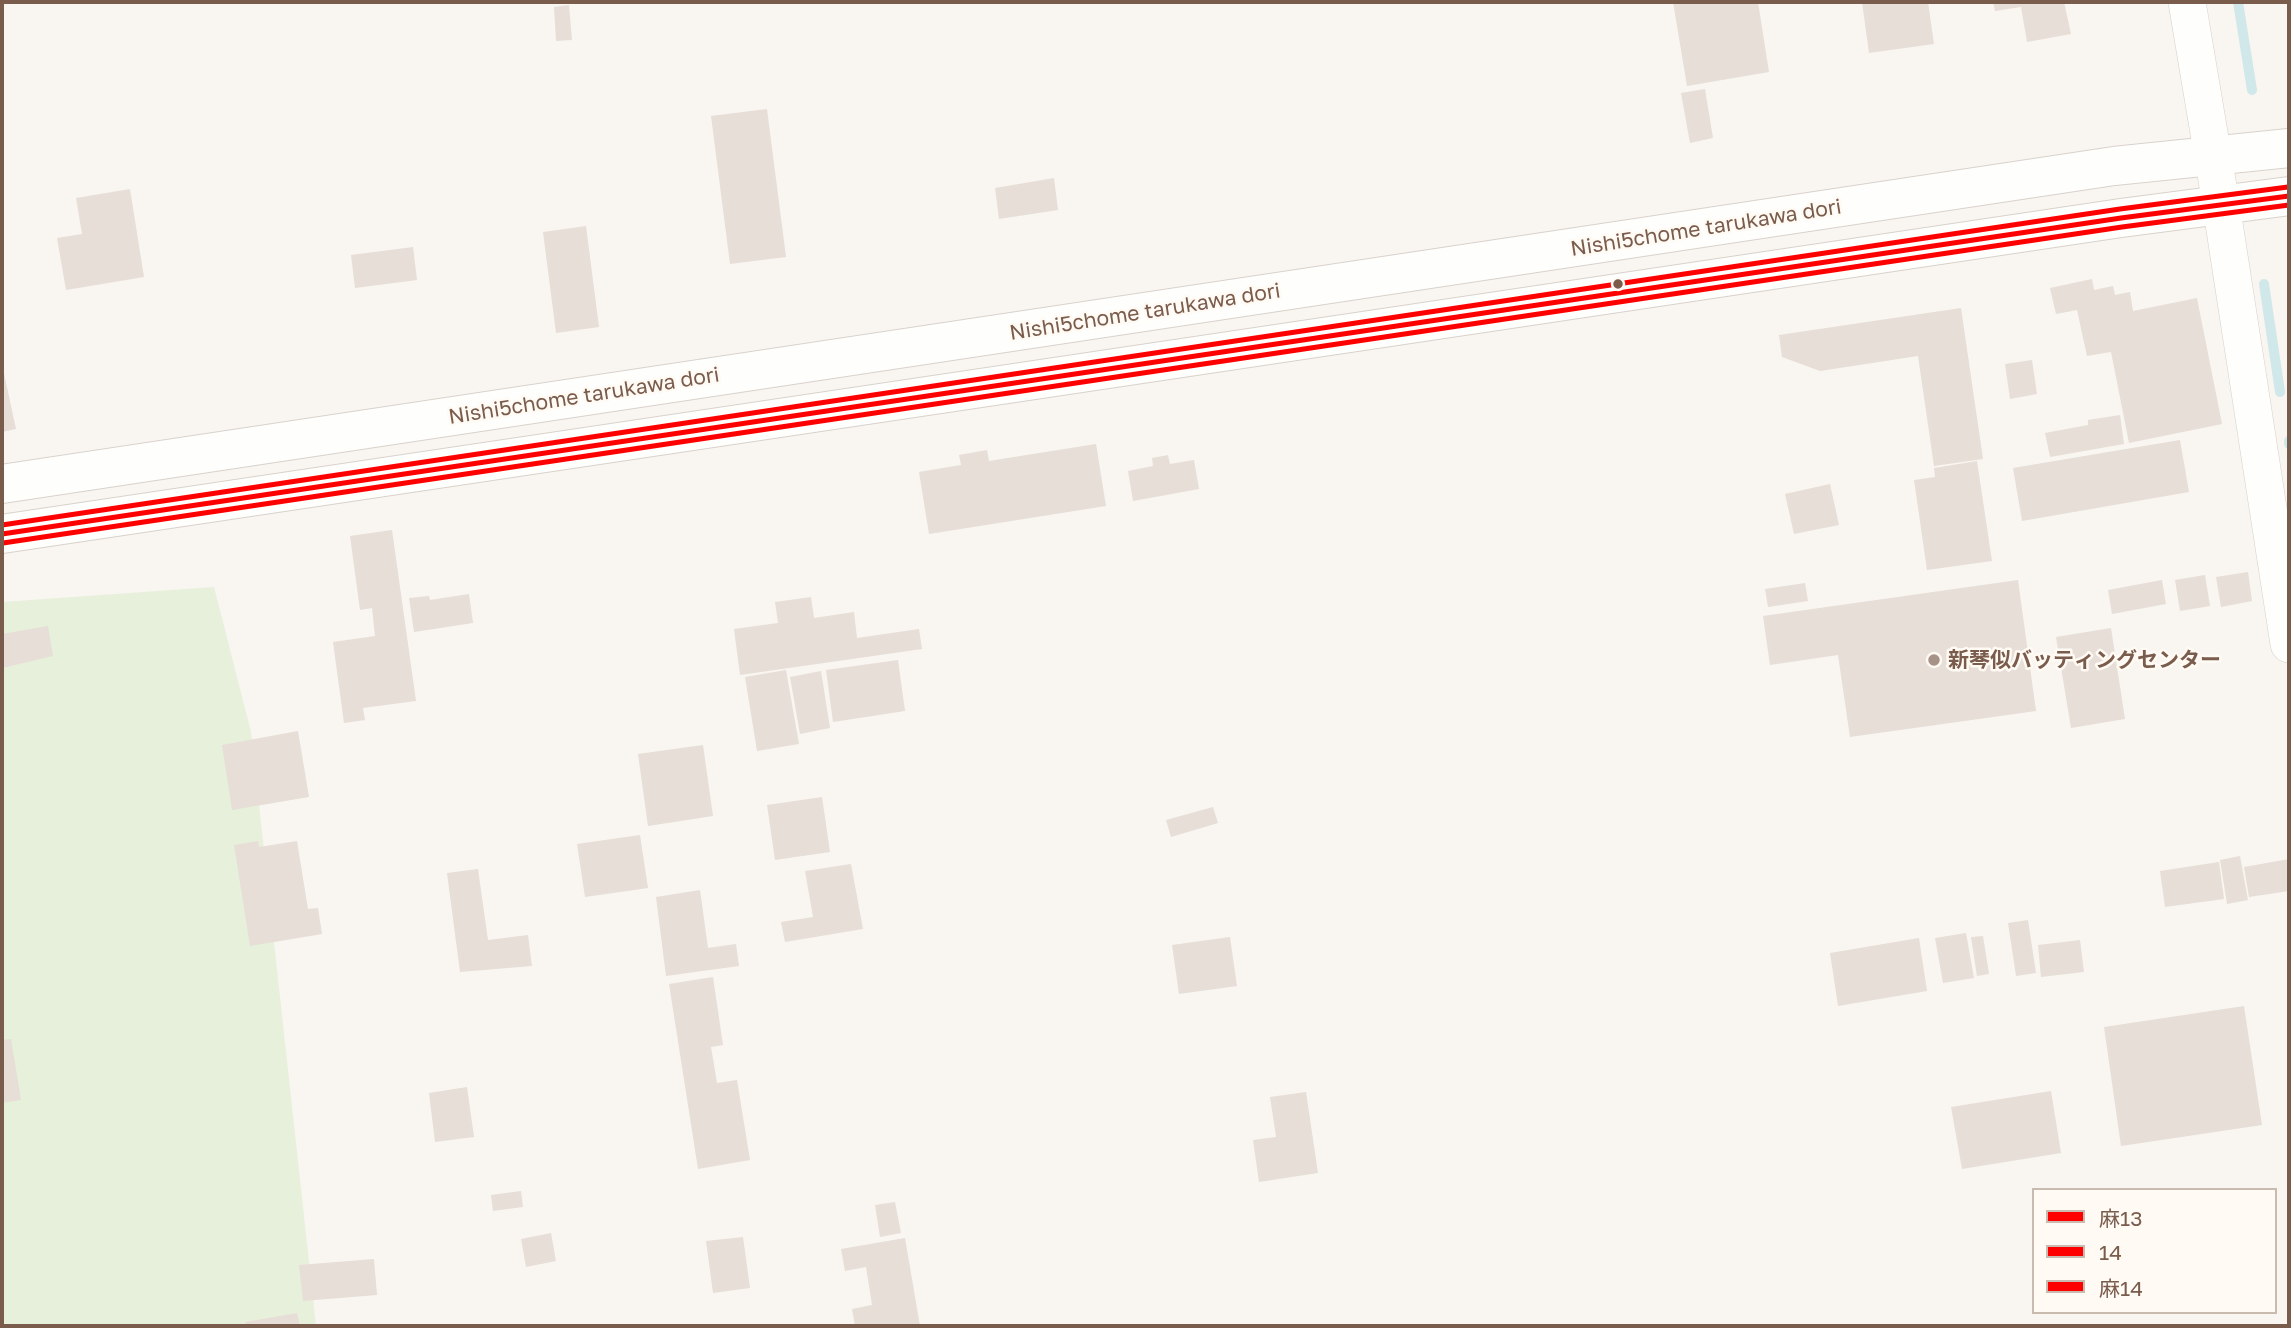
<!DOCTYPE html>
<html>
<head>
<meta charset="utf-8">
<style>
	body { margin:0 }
	#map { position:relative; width:2291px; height:1328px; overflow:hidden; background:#f9f5f0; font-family:"Golos Text","Noto Sans JP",sans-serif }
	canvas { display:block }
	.frame { position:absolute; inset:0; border:4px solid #7a5c4d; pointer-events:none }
	.legend { position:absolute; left:2032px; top:1188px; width:245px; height:126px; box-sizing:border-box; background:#fffaf3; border:2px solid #cabbb1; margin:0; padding:9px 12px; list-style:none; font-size:21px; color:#7a5c4d }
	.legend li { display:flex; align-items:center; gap:14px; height:35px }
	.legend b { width:35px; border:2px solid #cabbb1 }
</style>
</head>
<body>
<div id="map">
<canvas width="2291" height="1328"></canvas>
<div class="frame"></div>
<ul class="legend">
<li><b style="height:9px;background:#f00"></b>麻13</li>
<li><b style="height:9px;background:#f00"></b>14</li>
<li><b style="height:9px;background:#f00"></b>麻14</li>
</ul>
</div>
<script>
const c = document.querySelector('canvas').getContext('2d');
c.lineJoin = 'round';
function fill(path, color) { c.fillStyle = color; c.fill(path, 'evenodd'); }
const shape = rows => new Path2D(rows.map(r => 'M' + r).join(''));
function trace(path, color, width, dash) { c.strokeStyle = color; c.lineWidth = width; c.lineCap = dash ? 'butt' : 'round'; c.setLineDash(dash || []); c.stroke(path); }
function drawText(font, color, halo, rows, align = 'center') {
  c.font = font + ' "Golos Text","Noto Sans JP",sans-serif'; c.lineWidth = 5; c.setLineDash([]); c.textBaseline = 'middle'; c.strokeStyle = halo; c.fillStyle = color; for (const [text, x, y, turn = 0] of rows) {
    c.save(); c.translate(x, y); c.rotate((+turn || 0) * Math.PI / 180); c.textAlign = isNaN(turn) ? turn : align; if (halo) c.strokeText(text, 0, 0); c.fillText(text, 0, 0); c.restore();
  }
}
fill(shape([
	[214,587,251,732,316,1326,2,1326,2,602]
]), '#e7f0db');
trace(shape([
	[2238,2,2252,90],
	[2264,284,2280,392],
	[2289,441,2289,444]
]), '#d0e8ea', 10);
fill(shape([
	[1673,2,1758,2,1769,72,1687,86],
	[1862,2,1928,2,1934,44,1869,53],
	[1993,2,2064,2,2071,34,2027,42,2021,7,1995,11],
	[569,5,572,40,556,41,554,7],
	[1705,89,1713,138,1690,143,1681,93],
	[767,109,786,257,730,264,711,116],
	[1054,178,1058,210,999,219,995,188],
	[130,189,144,277,66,290,57,238,82,234,76,198],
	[586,226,599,327,556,333,543,232],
	[413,247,417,280,355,288,351,255],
	[2092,279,2094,290,2113,286,2115,295,2130,292,2133,311,2197,298,2222,424,2129,443,2111,352,2087,356,2077,310,2056,314,2050,288],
	[1961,308,1983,459,1934,466,1918,356,1820,371,1782,357,1779,335],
	[2032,360,2037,394,2010,399,2005,364],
	[2,364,16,429,2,432],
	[2120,415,2124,444,2050,457,2045,433,2088,425,2088,420],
	[2180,440,2189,492,2022,521,2013,468],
	[1096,444,1106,506,929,534,919,472,961,465,959,455,987,450,989,461],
	[1168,455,1170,464,1194,460,1199,489,1133,501,1128,471,1153,466,1152,458],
	[1977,461,1992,561,1927,570,1914,480,1935,477,1934,468],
	[1830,484,1839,525,1794,534,1785,494],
	[392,530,416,701,363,708,365,720,344,723,333,642,375,636,372,608,360,610,350,536],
	[2248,572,2252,601,2221,607,2216,577],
	[2205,575,2210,606,2180,611,2175,580],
	[2018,580,2036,711,1850,737,1838,655,1770,665,1763,616],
	[2162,580,2166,604,2112,614,2108,590],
	[1805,583,1808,601,1768,607,1765,589],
	[469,594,473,623,414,632,409,598,429,596,430,600],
	[811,597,814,618,854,612,857,638,919,629,922,649,740,675,734,629,778,623,775,602],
	[48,626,53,656,2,668,2,634],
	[2111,628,2125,719,2071,728,2056,637],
	[898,660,905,711,833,722,826,670],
	[786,670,799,744,757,751,745,677],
	[821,671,830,728,800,734,790,677],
	[298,731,309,797,232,810,222,745],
	[703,745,713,816,648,826,638,754],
	[822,797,830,852,775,860,767,805],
	[1213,807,1218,823,1171,837,1166,820],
	[640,835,648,888,585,897,577,844],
	[258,841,259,847,297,841,308,909,318,908,322,934,250,946,234,845],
	[2240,856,2248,900,2227,904,2220,860],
	[2289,859,2289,891,2249,897,2244,867],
	[2219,862,2224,899,2165,907,2160,871],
	[851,864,863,929,785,942,781,922,813,917,805,871],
	[478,869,488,940,528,935,532,966,460,972,447,873],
	[700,890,708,948,736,944,739,966,666,976,656,897],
	[2028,920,2036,973,2016,976,2008,923],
	[1966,933,1974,978,1943,983,1935,938],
	[1983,936,1989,974,1977,976,1971,937],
	[1230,937,1237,986,1179,994,1172,945],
	[1919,938,1927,991,1838,1006,1830,953],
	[2080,940,2084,972,2041,977,2038,945],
	[713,977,723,1045,711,1047,717,1083,737,1080,750,1160,698,1169,669,984],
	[2244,1006,2262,1125,2121,1146,2104,1027],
	[11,1039,21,1100,2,1103,2,1040],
	[467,1087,474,1137,435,1142,429,1093],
	[2051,1091,2061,1153,1962,1169,1951,1107],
	[1306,1092,1318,1173,1259,1182,1253,1140,1276,1137,1270,1097],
	[521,1191,523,1207,493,1211,491,1195],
	[895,1202,901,1233,880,1237,875,1205],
	[551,1233,556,1261,526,1267,521,1239],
	[743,1237,750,1288,713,1293,706,1241],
	[905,1238,920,1326,855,1326,852,1309,872,1305,866,1267,845,1271,841,1249],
	[374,1259,377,1295,303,1301,299,1265],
	[297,1313,300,1326,246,1326,245,1322]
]), '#e6ded7');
const minor = shape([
	[2187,2,2221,204,2289,644]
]);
const secondary = shape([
	[2,484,2114,166,2289,148],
	[2,534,2121,218,2289,196]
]);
trace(minor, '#d7d1cb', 38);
trace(secondary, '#d9d2cb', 40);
trace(minor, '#fefefd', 37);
trace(secondary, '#fefefd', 38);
trace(shape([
	[2,534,2121,218,2289,196]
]), '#f00', 5);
trace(shape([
	[3,543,2122,227,2289,205]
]), '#f00', 5);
trace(shape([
	[2,525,2120,209,2288,187]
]), '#f00', 5);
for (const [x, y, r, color] of [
	[1618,284,6,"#7a5c4d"],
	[1934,660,7,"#a69286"]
]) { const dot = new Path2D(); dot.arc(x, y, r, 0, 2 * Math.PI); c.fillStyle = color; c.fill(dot); trace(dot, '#fffaf3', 2.5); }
drawText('21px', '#7a5c4d', '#fffaf3', [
	["Nishi5chome tarukawa dori",1706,228,-9],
	["Nishi5chome tarukawa dori",1145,312,-9],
	["Nishi5chome tarukawa dori",584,396,-9]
]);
drawText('bold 21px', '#7a5c4d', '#fffaf3', [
	["新琴似バッティングセンター",1948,660]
], 'left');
</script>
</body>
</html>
